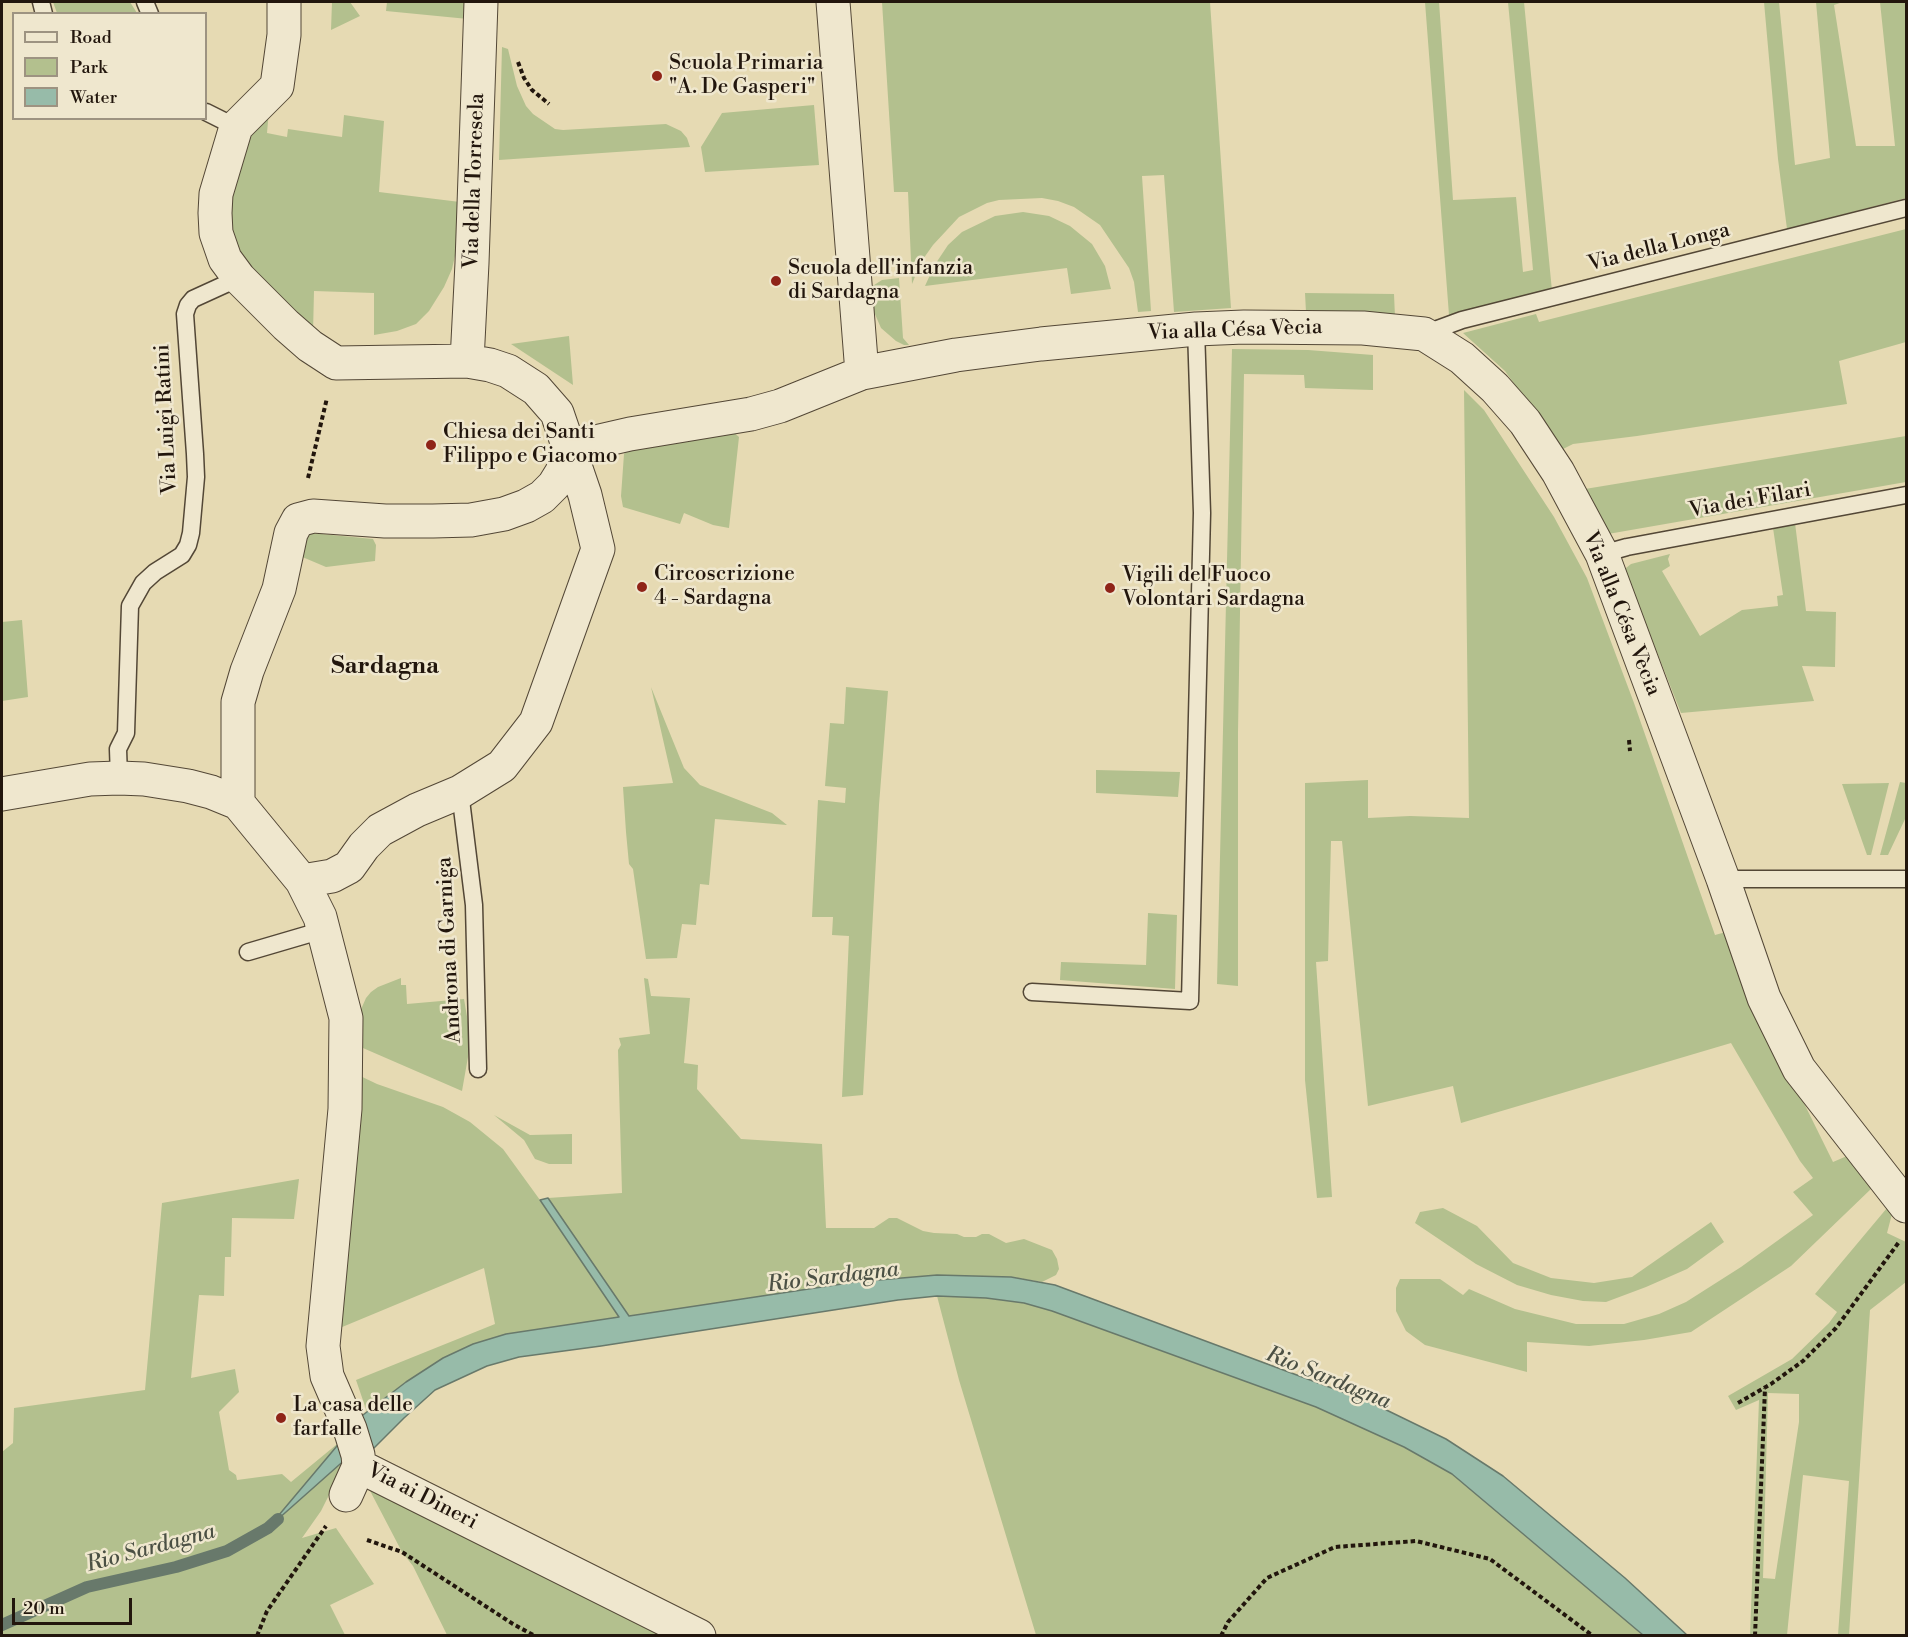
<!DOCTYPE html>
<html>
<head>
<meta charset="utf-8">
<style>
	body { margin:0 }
	#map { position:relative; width:1908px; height:1637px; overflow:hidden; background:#e6dab3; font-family:"Libre Bodoni",serif }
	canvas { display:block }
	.frame { position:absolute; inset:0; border:3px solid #22160d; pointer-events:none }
	.legend { position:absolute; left:12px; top:12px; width:195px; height:108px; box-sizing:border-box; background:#efe7ce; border:2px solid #9d9381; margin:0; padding:8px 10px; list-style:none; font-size:18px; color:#22160d }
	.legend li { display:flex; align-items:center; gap:12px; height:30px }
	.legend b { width:30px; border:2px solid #9d9381 }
	.scale { position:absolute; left:12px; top:1598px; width:120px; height:27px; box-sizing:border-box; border:3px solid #22160d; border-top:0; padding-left:8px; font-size:18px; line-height:21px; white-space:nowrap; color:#22160d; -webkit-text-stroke:4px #efe7ce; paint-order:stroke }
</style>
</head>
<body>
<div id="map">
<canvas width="1908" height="1637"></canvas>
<div class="frame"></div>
<ul class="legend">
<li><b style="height:8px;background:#efe7ce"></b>Road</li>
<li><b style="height:16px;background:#b3c08e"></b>Park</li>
<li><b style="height:16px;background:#97bba9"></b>Water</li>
</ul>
<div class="scale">20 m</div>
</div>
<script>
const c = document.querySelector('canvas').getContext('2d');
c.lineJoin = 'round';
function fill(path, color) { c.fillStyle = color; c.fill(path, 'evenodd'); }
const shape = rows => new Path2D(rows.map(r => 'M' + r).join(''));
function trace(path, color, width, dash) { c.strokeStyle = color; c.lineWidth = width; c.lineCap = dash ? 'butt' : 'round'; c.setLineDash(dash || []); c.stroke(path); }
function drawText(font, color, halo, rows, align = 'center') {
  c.font = font + ' "Libre Bodoni",serif'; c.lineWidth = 5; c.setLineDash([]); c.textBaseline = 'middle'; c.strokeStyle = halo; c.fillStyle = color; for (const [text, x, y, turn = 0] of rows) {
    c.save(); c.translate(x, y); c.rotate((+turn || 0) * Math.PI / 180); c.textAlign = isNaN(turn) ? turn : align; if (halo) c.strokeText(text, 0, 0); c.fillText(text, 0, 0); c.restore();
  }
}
fill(shape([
	[53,2,130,2,137,13,57,13],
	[332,2,350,2,360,16,331,30],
	[387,2,468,2,468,19,386,11],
	[882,2,1210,2,1231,308,1174,312,1164,175,1142,176,1151,311,1138,312,1134,282,1129,268,1100,225,1074,207,1058,201,1042,198,999,200,987,203,959,217,933,245,921,262,912,284,908,192,894,192],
	[1425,2,1439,2,1453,200,1516,197,1523,272,1533,270,1508,2,1524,2,1552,291,1449,315],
	[1764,2,1779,2,1795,165,1830,158,1816,2,1843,2,1834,5,1856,146,1895,146,1880,2,1906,2,1906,198,1787,229,1778,159],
	[502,47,508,49,517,86,526,106,533,114,555,129,563,130,666,124,681,131,687,138,690,147,499,160],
	[814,105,819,165,705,172,701,147,722,113],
	[269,110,267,133,287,137,288,129,342,137,344,115,384,121,379,192,460,202,457,247,452,269,444,287,429,311,416,324,397,331,374,335,374,293,314,291,313,333,237,253,228,208,247,137],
	[1023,212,1049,216,1070,226,1092,244,1105,266,1111,289,1071,294,1067,268,925,286,934,266,948,245,962,232,995,216],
	[1906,229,1906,342,1839,361,1847,404,1637,436,1573,444,1561,450,1505,371,1463,333,1536,314,1539,322],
	[899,278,903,338,909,345,904,345,896,341,881,328,871,305,871,287,882,280],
	[1305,293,1394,294,1395,317,1306,312],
	[569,336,573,385,511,344],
	[1232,349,1308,350,1373,355,1373,390,1305,388,1304,375,1244,374,1238,732,1238,986,1217,984],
	[1464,390,1484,410,1554,517,1587,578,1634,703,1715,935,1726,932,1757,1008,1833,1162,1847,1156,1872,1188,1791,1266,1691,1332,1644,1340,1589,1346,1527,1342,1527,1372,1425,1345,1406,1331,1396,1311,1396,1288,1400,1279,1440,1279,1463,1295,1469,1289,1515,1309,1576,1324,1624,1324,1659,1314,1686,1302,1741,1267,1813,1215,1793,1192,1813,1178,1800,1161,1731,1043,1461,1123,1453,1086,1368,1106,1342,841,1331,841,1328,961,1316,962,1332,1197,1317,1198,1305,1080,1305,783,1368,780,1368,818,1410,816,1469,818],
	[731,430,739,437,729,528,713,525,684,513,680,524,623,507,621,496,624,454,631,446],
	[1906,436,1906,482,1608,534,1585,489],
	[1795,523,1806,611,1836,612,1835,667,1802,666,1814,701,1681,713,1626,574,1626,568,1631,564,1670,554,1668,559,1670,566,1662,571,1700,636,1742,610,1778,606,1777,596,1783,595,1773,528],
	[311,533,373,539,376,545,375,561,326,567,300,556,302,538],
	[22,620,28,697,2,701,2,622],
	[651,687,684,768,700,785,772,813,787,825,715,819,709,885,700,884,696,925,682,924,677,958,646,959,633,869,629,864,626,832,623,787,673,783],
	[846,687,888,691,879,805,863,1095,842,1097,849,936,832,935,833,917,812,917,818,800,845,803,846,788,825,786,830,723,844,724],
	[1096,770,1180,772,1178,797,1096,793],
	[1900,782,1906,783,1906,817,1888,855,1880,855],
	[1889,783,1871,855,1867,855,1842,784],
	[1148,913,1177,915,1175,989,1060,980,1061,962,1146,965],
	[401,978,401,985,406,985,407,1004,464,999,471,1040,462,1091,356,1045,358,1016,366,998,371,992,378,987],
	[644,978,648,979,651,996,690,998,684,1063,698,1065,697,1089,741,1139,822,1144,826,1228,874,1228,889,1218,897,1218,923,1231,934,1233,957,1234,964,1237,976,1237,982,1234,989,1234,1006,1243,1024,1239,1052,1250,1057,1259,1059,1269,1056,1275,1042,1282,1011,1277,937,1275,855,1282,629,1317,548,1198,622,1193,618,1050,621,1045,619,1038,650,1034],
	[354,1073,377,1084,443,1107,470,1122,503,1149,540,1200,620,1317,506,1334,473,1344,443,1358,406,1382,367,1412,356,1380,495,1324,484,1268,335,1330],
	[494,1115,530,1135,572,1134,572,1164,549,1164,535,1159,524,1140],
	[299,1179,294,1219,232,1218,231,1257,225,1257,224,1296,199,1295,191,1378,235,1369,239,1392,219,1412,229,1470,236,1475,237,1480,282,1474,291,1482,342,1440,348,1457,321,1511,302,1538,336,1528,374,1584,330,1605,345,1635,2,1636,2,1452,13,1443,14,1408,145,1390,162,1203],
	[1443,1208,1477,1226,1513,1263,1551,1278,1594,1283,1632,1277,1711,1222,1724,1242,1687,1269,1646,1287,1606,1302,1583,1301,1551,1295,1517,1285,1476,1264,1415,1223,1420,1212],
	[1887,1208,1892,1214,1887,1233,1906,1242,1906,1282,1870,1310,1849,1635,1838,1635,1849,1481,1803,1475,1787,1635,1750,1635,1759,1400,1736,1410,1728,1396,1792,1359,1829,1323,1837,1312,1815,1294],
	[1768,1393,1799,1394,1799,1422,1775,1579,1763,1578],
	[937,1296,986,1298,1024,1303,1052,1311,1316,1407,1404,1447,1452,1474,1643,1635,1036,1635,959,1380],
	[367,1485,665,1635,447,1635,413,1566,402,1552]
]), '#b3c08e');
const water = shape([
	[548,1198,629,1316,855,1282,937,1275,1011,1277,1055,1285,1372,1403,1446,1439,1503,1476,1625,1578,1687,1635,1643,1635,1452,1474,1404,1447,1316,1407,1052,1311,1024,1303,986,1298,937,1296,898,1300,601,1346,519,1357,487,1366,435,1390,404,1418,370,1452,359,1418,406,1382,443,1358,473,1344,506,1334,619,1317,540,1200,548,1198],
	[342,1440,348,1457,268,1528,342,1440]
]);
fill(water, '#97bba9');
trace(water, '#68796b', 1.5);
trace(shape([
	[2,1625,87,1587,176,1567,227,1551,268,1528,278,1519]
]), '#68796b', 12);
const service = shape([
	[41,2,44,14],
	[145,2,150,14],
	[206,112,236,127],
	[1424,334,1462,320,1906,208],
	[1602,554,1627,547,1906,495],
	[119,778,118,749,126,733,130,606,143,583,155,572,182,555,188,545,191,533,196,477,195,454,185,314,188,305,193,299,239,278],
	[460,792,474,905,478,1069],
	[1723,879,1906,879],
	[248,952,323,930],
	[1032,992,1190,1001,1202,513,1196,329]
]);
const minor = shape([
	[284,2,284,35,277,86,236,127,216,194,215,213,216,233,225,259,239,278,286,325,310,346,336,363,467,361,490,365,508,371,536,389,557,413,585,495,598,549,536,722,502,766,460,792,417,810,380,830,364,846,349,867,332,876,302,881],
	[833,2,862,373],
	[467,361,472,263,481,2],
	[569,448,630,434,751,414,780,406,862,373,956,355,1041,344,1196,329,1244,327,1363,328,1424,334,1462,358,1495,388,1525,422,1558,472,1602,554,1723,879,1764,998,1799,1069,1906,1206],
	[2,794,90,779,119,778,144,779,188,786,211,792,238,803,302,881,320,917,346,1018,345,1109,323,1346,327,1376,350,1429,358,1455,359,1466,346,1495],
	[238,803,238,702,247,671,279,589,291,533,298,520,313,516,385,521,433,521,471,520,504,514,526,506,542,497,554,485,562,472,569,448],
	[359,1466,699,1636]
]);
trace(service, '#534736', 19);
trace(minor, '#534736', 35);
trace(shape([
	[518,62,524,78,532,90,549,104],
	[308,478,327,398],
	[1629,740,1630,751],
	[1738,1403,1771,1384,1803,1361,1836,1328,1899,1242],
	[367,1540,402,1552,513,1624,535,1636],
	[257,1636,267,1611,326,1526],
	[1221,1636,1228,1622,1267,1578,1335,1547,1416,1541,1490,1559,1593,1636],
	[1755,1636,1765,1388]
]), '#22160d', 4, [4.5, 3]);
trace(service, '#efe7ce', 16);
trace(minor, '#efe7ce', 33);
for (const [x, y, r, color] of [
	[657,76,6,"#8f2418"],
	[776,281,6,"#8f2418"],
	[431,445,6,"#8f2418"],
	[642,587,6,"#8f2418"],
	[1110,588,6,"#8f2418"],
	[281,1418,6,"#8f2418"]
]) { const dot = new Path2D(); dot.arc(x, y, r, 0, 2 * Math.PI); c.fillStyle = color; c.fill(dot); trace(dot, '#efe7ce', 2); }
drawText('21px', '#22160d', '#efe7ce', [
	["Scuola Primaria",669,64],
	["\"A. De Gasperi\"",669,88],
	["Scuola dell'infanzia",788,269],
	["di Sardagna",788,293],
	["Chiesa dei Santi",443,433],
	["Filippo e Giacomo",443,457],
	["Circoscrizione",654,575],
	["4 - Sardagna",654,599],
	["Vigili del Fuoco",1122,576],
	["Volontari Sardagna",1122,600],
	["La casa delle",293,1406],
	["farfalle",293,1430]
], 'left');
drawText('21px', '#22160d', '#efe7ce', [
	["Via della Torresela",475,181,-88],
	["Via della Longa",1659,248,-14],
	["Via alla Césa Vècia",1235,331,-2],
	["Via Luigi Ratini",167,419,-93],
	["Via dei Filari",1750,501,-10],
	["Via alla Césa Vècia",1621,614,68],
	["Androna di Garniga",450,950,-93],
	["Via ai Dineri",422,1497,27]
]);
drawText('italic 22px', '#4b5044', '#efe7ce', [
	["Rio Sardagna",833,1278,-7],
	["Rio Sardagna",1328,1379,22],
	["Rio Sardagna",151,1549,-15]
]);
drawText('bold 24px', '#22160d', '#efe7ce', [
	["Sardagna",385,667]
]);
</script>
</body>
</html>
